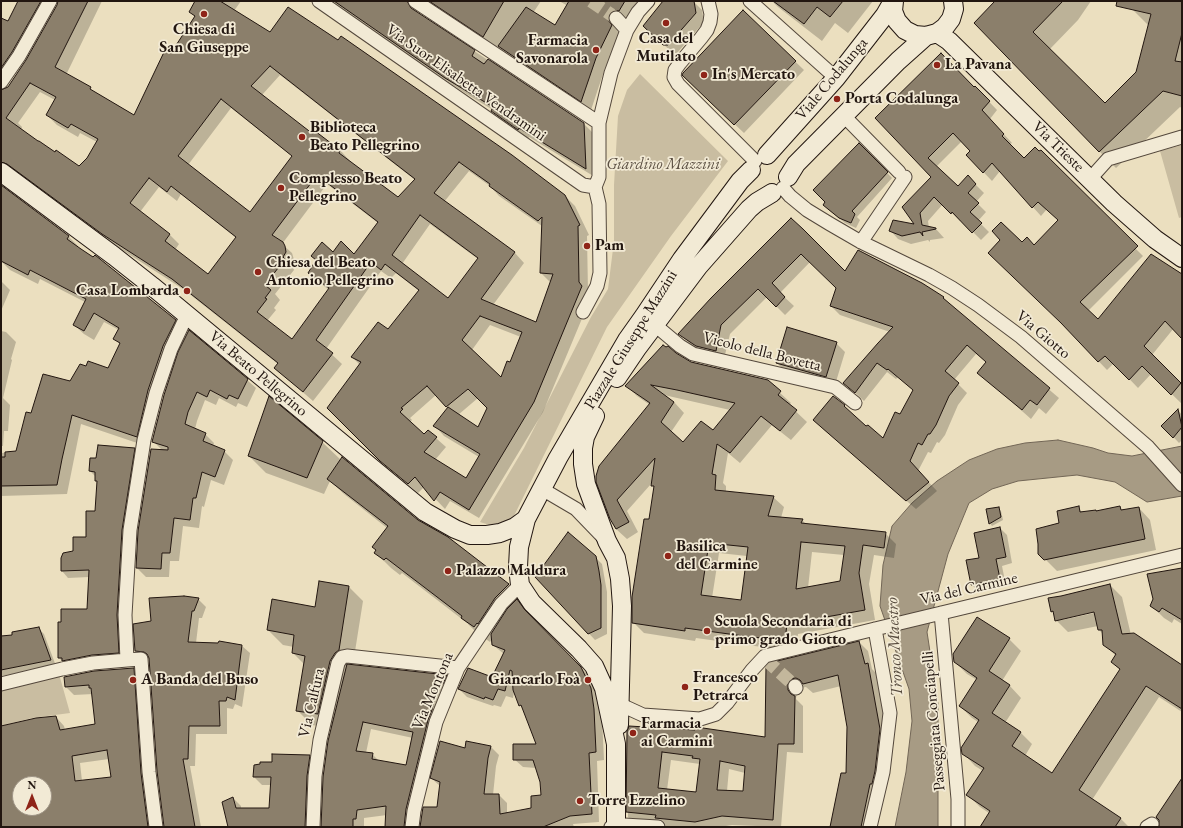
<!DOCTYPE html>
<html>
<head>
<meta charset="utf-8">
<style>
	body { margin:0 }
	#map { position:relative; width:1183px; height:828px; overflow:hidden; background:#ebdfbf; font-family:"EB Garamond",serif }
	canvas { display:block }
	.frame { position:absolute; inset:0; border:2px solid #221610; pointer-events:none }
	.north { position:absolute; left:12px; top:776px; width:40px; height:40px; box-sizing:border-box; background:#f2ead5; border:1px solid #9f9586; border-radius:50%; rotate:0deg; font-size:11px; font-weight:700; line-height:16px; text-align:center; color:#221610 }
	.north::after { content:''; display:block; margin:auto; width:14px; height:18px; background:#8f2418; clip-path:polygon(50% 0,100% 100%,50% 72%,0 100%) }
</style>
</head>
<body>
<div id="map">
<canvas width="1183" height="828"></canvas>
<div class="frame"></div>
<div class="north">N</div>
</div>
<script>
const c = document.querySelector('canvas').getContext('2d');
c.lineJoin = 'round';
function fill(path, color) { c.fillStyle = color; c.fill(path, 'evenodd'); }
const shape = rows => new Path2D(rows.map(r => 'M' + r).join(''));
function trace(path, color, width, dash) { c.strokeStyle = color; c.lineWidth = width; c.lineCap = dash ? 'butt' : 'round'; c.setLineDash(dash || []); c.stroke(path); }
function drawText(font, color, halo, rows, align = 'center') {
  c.font = font + ' "EB Garamond",serif'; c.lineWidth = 3.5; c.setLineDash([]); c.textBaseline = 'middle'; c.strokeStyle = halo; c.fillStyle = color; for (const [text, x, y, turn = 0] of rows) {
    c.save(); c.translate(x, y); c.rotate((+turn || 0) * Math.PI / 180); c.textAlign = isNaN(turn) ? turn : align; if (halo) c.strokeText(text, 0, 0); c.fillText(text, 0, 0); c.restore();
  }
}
fill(shape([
	[640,74,728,161,671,236,607,327,510,524,499,528,480,522,524,448,591,317,608,289,614,241,614,185,618,116,627,90],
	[1182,145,1182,217,1179,218,1160,151],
	[59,674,70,713,32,718,1,726,1,688]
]), '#c9bda1');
const water = shape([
	[1058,440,1093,448,1108,453,1132,456,1182,446,1182,496,1147,502,1115,482,1077,475,1018,481,992,489,969,503,948,554,927,632,938,704,938,827,895,827,906,772,912,721,909,689,880,606,883,565,892,526,912,503,937,481,969,460,997,449,1025,443,1058,440]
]);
fill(water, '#a79b84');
trace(water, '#726656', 1);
fill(shape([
	[19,1,102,1,66,75,134,116,195,17,190,11,197,1,241,1,234,11,270,33,565,196,575,206,589,235,587,236,588,292,591,297,543,412,479,518,450,501,445,509,424,487,418,493,391,470,329,407,360,365,352,357,388,331,419,291,396,273,391,278,381,271,326,349,342,364,313,401,275,368,278,364,183,289,113,244,18,173,13,171,1,178,1,17,8,22],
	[56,3,58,3,58,5,27,60,8,87,3,91,4,87,53,7],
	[280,75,415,180,398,198,349,161,349,160,340,150,313,135,262,95],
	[40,92,55,100,47,115,57,125,78,137,80,133,97,142,87,158,79,167,55,154,21,130,22,127,18,123],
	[231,108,293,157,250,214,188,165],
	[469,171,490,186,499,196,542,226,541,273,551,283,537,323,493,305,524,263,515,253,444,202],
	[327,184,378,223,355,255,333,253,309,273,319,282,329,290,292,340,267,321,276,310,274,308,280,300,275,294,294,270,293,267,295,263,292,253,282,244],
	[159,187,177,201,181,194,236,238,208,276,175,250,179,244,169,234,140,212],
	[430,224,478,259,449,300,402,264],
	[490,325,521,337,510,364,501,379,472,350],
	[436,395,448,408,435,426,444,436,479,457,466,480,435,460,446,447,428,431,424,435,410,422,412,420,410,418],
	[478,398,488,408,478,429,458,415],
	[328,1,541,1,533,13,555,26,568,6,559,1,644,1,629,20,618,25,618,31,621,36,605,68,591,110,418,7,417,13,584,124,594,134,595,177,529,137,528,139,502,121,493,110,465,93],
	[665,1,693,1,702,10,704,22,677,53,673,53,653,35],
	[772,1,873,1,848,33,835,23,822,41,778,7],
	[996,1,1091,1,1078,20,1050,49,1105,104,1137,73,1149,26,1132,9,1133,1,1182,1,1182,108,1180,107,1116,168,1099,151],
	[743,11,804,70,744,133,692,84],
	[975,87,997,110,990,119,1012,143,1009,145,1024,160,1137,247,1136,249,1143,256,1088,311,1098,321,1182,275,1182,337,1174,328,1152,355,1182,385,1182,404,1151,374,1138,388,1114,363,1107,370,1065,326,1022,243,1035,246,1059,220,1047,209,1041,216,1000,171,992,181,967,155,971,151,962,141,936,167,958,187,968,177,984,193,976,202,986,212,978,221,989,232,981,240,961,220,960,221,943,204,928,221,929,228,936,229,944,238,930,240,930,242,928,240,911,244,898,239,890,230,916,226,904,207,932,177,876,118],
	[859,144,892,178,857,217,860,220,856,228,845,223,829,210],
	[1,186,68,236,78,246,77,248,175,320,185,330,173,356,146,446,81,424,67,494,1,496,1,453,17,452,32,415,71,382,108,370,121,345,114,338,119,330,104,322,94,340,84,334,74,325,85,302,40,279,38,284,10,270,1,261],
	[791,220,845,272,943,297,952,307,1059,398,1046,414,1039,408,1031,419,979,373,987,363,976,354,954,380,967,393,958,405,945,435,939,443,937,442,931,453,928,452,918,471,937,491,916,509,823,429,833,397,866,427,883,440,901,415,913,390,898,377,896,379,887,372,864,401,845,383,890,332,840,315,831,306,837,288,810,262,780,293,794,306,785,315,767,297,730,334,724,359,706,355,689,343,680,334],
	[1,281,10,290,1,311],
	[1,331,6,332,16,342,11,359,12,360,3,398,10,405,8,431,4,431,3,446,1,446],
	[836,343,845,352,835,385,786,372,777,363],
	[675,354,691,363,767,381,791,403,789,405,807,422,791,440,772,425,740,463,728,453,723,483,726,486,726,492,773,497,784,507,781,518,802,520,807,525,885,533,896,544,894,558,874,555,869,584,875,620,798,634,796,650,762,647,696,638,695,641,644,633,633,622,655,488,651,484,627,511,638,532,627,539,616,529,611,519,597,481,650,405,637,396,627,386],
	[664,395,730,410,713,431,683,443,671,432,684,413,674,402],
	[812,552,844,555,841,582,808,588],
	[719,553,747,556,742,601,712,598],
	[247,380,256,388,247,407,238,403,236,407,219,398,216,405,205,400,197,421,195,429,205,434,214,443,213,446,224,451,233,460,224,485,211,480,204,507,202,506,199,528,183,526,179,561,170,561,169,577,146,577,137,568,162,450,153,441,165,396],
	[1178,410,1182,415,1182,440,1179,443,1163,426],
	[322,442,341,460,418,521,447,538,509,585,524,601,520,604,533,620,589,676,599,697,602,718,604,760,597,761,599,822,573,824,574,827,421,827,438,808,440,786,431,778,466,749,491,747,499,755,496,766,493,795,499,795,507,803,507,814,532,809,542,796,541,782,536,768,523,767,514,759,537,745,523,708,520,705,514,692,513,698,506,696,501,707,494,705,493,706,467,697,459,689,492,678,504,654,493,645,492,639,490,642,477,633,467,623,402,573,400,575,391,568,375,552,387,528,344,494,330,481,324,494,266,473,249,456],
	[134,449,141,455,125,659,66,665,59,658,59,623,88,610,89,577,68,578,62,571,74,551,87,538,96,512,98,482,96,480,96,477,90,471,97,459],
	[998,508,1001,511,1003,520,992,526,990,523],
	[1078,508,1083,513,1096,512,1119,508,1122,511,1139,508,1150,520,1156,550,1057,571,1039,553,1060,524],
	[1000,528,1007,535,1012,563,1002,566,1006,586,978,591,972,585,980,558],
	[595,557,602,564,607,592,607,634,595,640,536,577],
	[1182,569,1182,624,1174,619,1172,623,1164,618,1152,606],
	[1110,585,1122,597,1131,635,1182,666,1182,712,1159,697,1092,800,1120,818,1129,827,981,827,989,813,980,807,968,795,983,771,975,766,963,753,978,722,972,718,960,706,977,680,967,674,954,661,1009,639,1021,651,1002,681,1009,685,1021,698,1005,723,1020,732,1032,744,1025,756,1053,774,1120,670,1112,662,1116,656,1104,644,1103,634,1099,630,1098,626,1068,632,1056,620,1055,614,1052,611,1062,597],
	[1098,610,1099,612,1062,620,1062,618],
	[349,587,363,601,353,664,352,666,446,676,454,684,413,827,386,827,387,815,364,818,364,827,322,827,332,728,312,725,297,710,305,665,293,653,294,647,283,645,268,630,315,608],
	[371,729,413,738,406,766,380,762,372,754,366,753],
	[198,599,206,607,202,618,199,618,196,643,242,646,250,653,242,707,235,704,233,709,227,708,227,734,196,734,195,766,190,766,201,827,165,827,150,659,143,659,136,651,152,622],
	[38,628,44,634,56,666,1,676,1,637,13,636],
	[859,642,868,651,872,669,876,673,888,729,871,827,836,827,847,774,848,727,841,686,813,693,806,687,800,688,797,691,796,699,803,706,803,753,787,752,781,827,732,825,720,827,637,826,628,817,628,732,766,739,767,667],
	[671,760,700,764,697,793,667,790],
	[729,769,745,773,744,792,727,791],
	[133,669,141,677,155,827,1,827,1,727,56,717,64,726,65,730,97,725,93,694,74,695,66,687],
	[109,759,112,778,82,781,80,763],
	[20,784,44,784,44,808,20,808],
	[309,756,318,764,313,827,229,827,233,798,241,806,241,809,270,809,272,785,262,785,254,777,272,763]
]), '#0003');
const building = shape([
	[18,1,41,1,12,52,1,68,1,18,8,21,18,1],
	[58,1,88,1,55,67,91,87,90,89,134,115,165,50,171,53,195,16,189,12,195,1,220,1,270,32,288,7,338,40,341,36,512,155,565,195,580,225,578,226,579,282,582,286,534,402,469,510,440,492,434,501,415,477,408,484,380,461,327,408,361,362,351,357,378,322,388,329,419,290,385,264,381,270,371,262,316,340,333,353,303,392,274,368,278,363,172,279,102,234,7,164,1,162,1,90,8,87,26,60,57,5,58,1],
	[270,66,349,128,415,179,398,197,339,153,340,150,315,131,313,134,251,86,270,66],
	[30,83,56,97,46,115,68,128,71,124,98,139,87,158,79,166,56,150,55,152,39,141,38,141,6,118,30,83],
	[221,99,292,156,250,212,178,156,221,99],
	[459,162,490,184,489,186,538,221,542,217,540,273,553,274,536,322,481,299,515,252,434,193,459,162],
	[317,175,378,222,354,254,341,241,333,252,322,242,311,256,316,260,308,273,329,288,292,339,257,312,267,299,265,298,271,290,265,285,285,259,283,257,286,252,285,246,283,242,272,235,317,175],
	[149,178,167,192,171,186,236,237,208,274,165,241,170,234,130,203,149,178],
	[420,215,478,258,448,298,392,255,420,215],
	[480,316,522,332,510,362,507,361,501,377,462,340,480,316],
	[427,386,446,407,468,389,487,408,478,427,448,407,433,426,480,454,466,478,424,452,437,437,428,430,424,434,400,412,403,409,401,408,427,386],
	[334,1,407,1,411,8,475,50,472,56,484,64,488,59,584,123,586,169,519,128,518,130,491,111,493,107,445,78,334,1],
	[429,1,504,1,483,37,429,1],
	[569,1,625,1,619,11,614,10,609,15,608,20,612,25,596,58,581,102,498,46,526,7,555,25,569,1],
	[663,1,694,1,696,13,668,45,663,45,643,26,663,1],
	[773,1,843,1,830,17,817,7,804,24,773,1],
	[995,1,1063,1,1033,32,1105,103,1136,72,1151,14,1116,6,1117,1,1182,1,1182,33,1175,61,1182,62,1182,96,1163,91,1099,152,974,23,995,1],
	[743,10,796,61,734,125,682,75,683,73,743,10],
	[941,53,974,87,975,86,990,101,982,110,1004,134,1002,136,1024,158,1035,147,1039,151,1041,150,1138,246,1080,302,1098,319,1151,254,1182,274,1182,339,1165,321,1144,346,1181,383,1171,395,1142,366,1129,380,1105,356,1098,362,1061,323,988,253,1000,240,992,231,1001,222,1022,242,1027,237,1034,245,1058,220,1038,202,1032,208,992,163,983,173,966,155,970,151,953,133,928,158,958,186,968,175,976,184,968,193,979,203,970,212,982,223,972,233,952,212,951,214,934,197,920,213,922,225,936,228,936,229,922,232,923,236,920,232,902,236,889,231,893,220,914,224,902,207,931,177,875,118,941,53],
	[859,143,888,172,852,211,855,214,851,223,839,218,823,205,825,202,813,190,859,143],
	[1,185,69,236,67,239,81,249,93,257,95,255,176,320,163,346,148,390,137,437,72,415,62,459,57,485,1,486,1,457,5,457,5,452,16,451,26,412,31,413,43,374,70,381,80,364,86,366,88,361,108,368,120,343,113,339,119,328,94,313,84,331,73,325,86,299,30,270,28,275,1,261,1,185],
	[791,218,803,229,845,271,858,250,922,283,944,297,943,298,1050,388,1037,405,1030,400,1022,410,977,373,986,362,967,345,945,371,959,383,949,396,936,425,930,434,928,434,922,445,918,443,910,461,929,482,906,501,813,420,833,396,845,405,844,406,866,426,868,425,883,438,895,412,900,414,913,390,888,369,887,370,877,363,855,393,843,383,878,343,893,327,830,306,836,288,801,254,772,283,785,297,776,307,758,289,721,325,716,351,696,346,678,334,711,298,791,218],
	[787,327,837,342,826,377,776,363,787,327],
	[189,330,248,379,238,399,229,395,227,399,210,390,207,397,197,392,188,412,185,424,206,433,203,441,225,450,215,477,202,472,196,498,193,498,190,520,174,518,170,553,162,553,161,569,136,568,138,531,151,449,168,450,168,447,152,442,164,395,178,352,189,330],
	[663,345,666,347,668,346,676,353,691,362,768,380,781,391,778,395,797,410,780,431,761,416,730,453,717,444,712,474,716,475,715,490,774,496,768,516,803,519,801,523,886,532,884,548,863,545,859,573,865,610,787,624,785,640,751,637,685,628,685,631,632,623,632,597,644,519,649,519,654,486,651,486,655,458,617,500,629,522,616,529,610,519,596,482,596,476,599,466,650,403,625,386,663,345],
	[651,385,677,390,735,403,713,430,701,421,683,442,661,422,674,402,651,385],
	[801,542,845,546,840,581,796,589,801,542],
	[709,543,748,547,741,600,701,595,709,543],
	[269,396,323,441,307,478,248,456,269,396],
	[1178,409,1182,427,1173,438,1161,426,1178,409],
	[98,445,135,448,122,530,117,615,119,653,92,655,62,661,62,658,58,658,58,622,61,622,61,609,87,609,89,570,61,571,61,558,63,553,73,551,73,537,86,537,86,511,95,511,97,481,95,481,95,472,89,471,90,458,96,458,98,445],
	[342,457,418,520,448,537,509,584,495,598,478,624,477,623,474,627,461,618,462,616,386,558,384,560,374,553,376,550,372,547,388,526,327,479,342,457],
	[1079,506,1080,512,1096,510,1096,511,1120,506,1121,510,1139,507,1145,539,1044,560,1038,554,1038,544,1036,529,1059,523,1057,511,1079,506],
	[999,507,1001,517,989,524,986,509,999,507],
	[1000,527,1006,557,996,559,1000,579,971,585,966,560,979,558,974,533,1000,527],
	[568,532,596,556,599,571,601,585,601,628,588,634,535,577,568,532],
	[1182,568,1182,620,1162,608,1159,612,1150,606,1153,599,1147,574,1182,568],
	[319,581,349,586,339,650,335,653,330,661,318,714,296,711,305,656,292,653,294,635,267,630,272,599,315,607,319,581],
	[1110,584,1122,634,1134,633,1182,665,1182,709,1146,686,1079,790,1121,818,1115,827,980,827,990,811,966,795,984,768,962,754,961,748,979,720,959,706,977,678,954,662,953,654,977,617,1010,638,989,671,1010,685,992,713,1021,732,1012,746,1052,773,1120,669,1111,662,1116,654,1103,645,1102,630,1098,630,1094,612,1055,621,1053,611,1051,612,1048,598,1061,596,1110,584],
	[184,596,199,598,194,611,192,611,188,642,218,643,219,641,242,645,235,700,227,697,226,701,219,701,220,726,189,726,188,759,183,759,195,827,164,827,157,771,149,658,147,654,144,652,135,651,133,624,151,621,149,598,184,596],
	[517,599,525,610,581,667,591,688,594,709,596,752,589,753,592,814,570,816,543,827,420,827,423,807,437,807,440,782,430,778,440,741,465,748,466,741,491,746,488,758,484,794,499,794,500,814,531,808,531,796,541,795,540,782,533,760,513,760,513,744,536,744,521,705,519,706,513,690,512,671,510,670,505,691,498,689,493,700,485,697,484,699,458,689,468,668,492,677,505,650,492,645,491,634,507,609,517,599],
	[39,627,51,660,1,670,1,636,12,635,12,632,39,627],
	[859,641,865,664,868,663,880,729,875,771,872,784,870,784,861,827,830,827,841,773,846,773,847,727,838,675,803,684,800,680,796,678,791,679,788,682,788,690,791,694,795,696,794,744,778,744,773,820,722,816,695,822,655,818,656,815,626,812,627,731,629,726,695,730,696,727,765,737,766,666,769,663,859,641],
	[662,752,693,756,692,758,700,759,696,792,658,788,662,752],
	[720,761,745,766,743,791,717,790,720,761],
	[347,664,447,675,443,684,438,682,432,710,428,720,406,809,404,827,385,827,386,806,357,810,356,819,353,819,353,827,321,827,323,777,328,741,347,664],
	[363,722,413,732,406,765,372,759,373,753,356,751,363,722],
	[134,668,141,773,148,827,1,827,1,726,36,718,56,716,60,730,95,724,91,688,89,688,89,685,65,687,64,677,94,671,134,668],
	[107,750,111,777,75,781,72,756,107,750],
	[20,784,44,784,44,808,20,808,20,784],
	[272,754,310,755,307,776,305,827,228,827,222,802,233,797,236,808,269,808,271,777,253,777,254,765,260,764,260,762,272,762,272,754],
	[1182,778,1182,827,1159,827,1159,820,1156,817,1182,778]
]);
fill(building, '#8b7f6b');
trace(building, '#221610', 1);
trace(shape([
	[591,1,616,18],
	[766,660,795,686]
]), '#c3b79c', 13, [13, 6]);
const street = shape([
	[319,1,583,185,595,187],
	[415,1,599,123],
	[708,1,711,14,710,22,707,30,701,38,680,63,675,70,674,77,678,84,755,161],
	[750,1,836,78],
	[616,18,627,30],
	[1,82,19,56,50,1],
	[844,116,899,172],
	[1090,179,1108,159,1182,137],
	[783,188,790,196,807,210,830,224,861,242,929,275,952,288,978,305,1021,337,1148,447,1182,485],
	[861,242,905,177],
	[583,312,597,286,600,273,599,204,595,187,599,177,599,123,611,73,627,30,638,12,648,1],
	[649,320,680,346,693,354,835,387,855,403],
	[542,489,576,509,603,537],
	[941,613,958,799,958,827],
	[1,684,62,669,93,663,127,660],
	[795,686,796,688],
	[614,699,619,704,643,715,700,719,716,714,727,703,752,670,765,656,875,629,1182,555],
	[156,827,149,772,141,659,127,660,125,615,130,530,144,440,156,393,171,349,187,315],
	[313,827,315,776,320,740,338,663,342,657,347,656,458,668],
	[412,827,414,811,436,722,458,668,501,604,520,585],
	[611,827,624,825,658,827],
	[870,827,883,772,890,713,875,629],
	[1147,827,1152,824]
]);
const secondary = shape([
	[894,1,893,11,897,21,905,30,915,35,926,36,937,33,945,27,951,19,954,9,953,1],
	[937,33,949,41,1114,203,1155,239,1182,258],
	[767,155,836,78,885,15,893,1],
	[1,172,114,256,152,286,425,512,455,529,470,535,487,535,500,533,515,527,526,519],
	[788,177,796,164,898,61,926,36],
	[617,378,638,347,698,267,749,209,757,202,772,193],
	[595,416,585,437,583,448,583,464,586,484,607,541,616,558,620,579,622,606,619,725],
	[616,827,616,744,604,688,594,666,579,649,532,603,520,585,518,567,519,547,526,519,558,458,627,340,644,316,682,259,740,181,751,170]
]);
trace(street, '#54483c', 15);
trace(secondary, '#221610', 20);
trace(street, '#f2ead5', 13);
trace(secondary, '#f2ead5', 18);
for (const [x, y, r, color] of [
	[204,14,4,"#8f2418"],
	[666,23,4,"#8f2418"],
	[596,50,4,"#8f2418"],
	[937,65,4,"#8f2418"],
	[704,75,4,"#8f2418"],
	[837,99,4,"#8f2418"],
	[302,137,4,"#8f2418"],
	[281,188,4,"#8f2418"],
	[587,246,4,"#8f2418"],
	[258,272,4,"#8f2418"],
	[187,291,4,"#8f2418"],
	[668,556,4,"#8f2418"],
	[448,571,4,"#8f2418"],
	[707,631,4,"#8f2418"],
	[133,680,4,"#8f2418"],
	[588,680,4,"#8f2418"],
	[685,687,4,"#8f2418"],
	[633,733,4,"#8f2418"],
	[580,801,4,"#8f2418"]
]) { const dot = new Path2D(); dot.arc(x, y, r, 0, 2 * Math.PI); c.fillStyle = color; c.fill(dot); trace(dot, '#f2ead5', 1.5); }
drawText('bold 16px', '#221610', '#f2ead5', [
	["Chiesa di",204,30,"center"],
	["San Giuseppe",204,48,"center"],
	["Casa del",666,39,"center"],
	["Mutilato",666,57,"center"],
	["Farmacia",588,41,"right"],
	["Savonarola",588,59,"right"],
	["La Pavana",945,65],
	["In's Mercato",712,75],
	["Porta Codalunga",845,99],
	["Biblioteca",310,128],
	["Beato Pellegrino",310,146],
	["Complesso Beato",289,179],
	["Pellegrino",289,197],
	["Pam",595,246],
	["Chiesa del Beato",266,263],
	["Antonio Pellegrino",266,281],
	["Casa Lombarda",179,291,"right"],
	["Basilica",676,547],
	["del Carmine",676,565],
	["Palazzo Maldura",456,571],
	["Scuola Secondaria di",715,622],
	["primo grado Giotto",715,640],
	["Francesco",693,678],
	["Petrarca",693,696],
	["A Banda del Buso",141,680],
	["Giancarlo Foà",580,680,"right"],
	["Farmacia",641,724],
	["ai Carmini",641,742],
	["Torre Ezzelino",588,801]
], 'left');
drawText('16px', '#221610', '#f2ead5', [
	["Viale Codalunga",832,79,-50],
	["Via Suor Elisabetta Vendramini",466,83,35],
	["Via Trieste",1058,147,44],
	["Via Giotto",1043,335,40],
	["Piazzale Giuseppe Mazzini",631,340,-58],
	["Vicolo della Bovetta",762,352,14],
	["Via Beato Pellegrino",258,374,40],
	["Via del Carmine",969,589,-13],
	["Via Montona",433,691,-67],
	["Via Calfura",312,703,-77],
	["Passeggiata Conciapelli",934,721,-95]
]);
drawText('italic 16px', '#5c5043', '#f2ead5', [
	["Giardino Mazzini",663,165]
]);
drawText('italic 17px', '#574b3e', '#f2ead5', [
	["Tronco Maestro",895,647,-93]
]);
</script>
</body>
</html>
